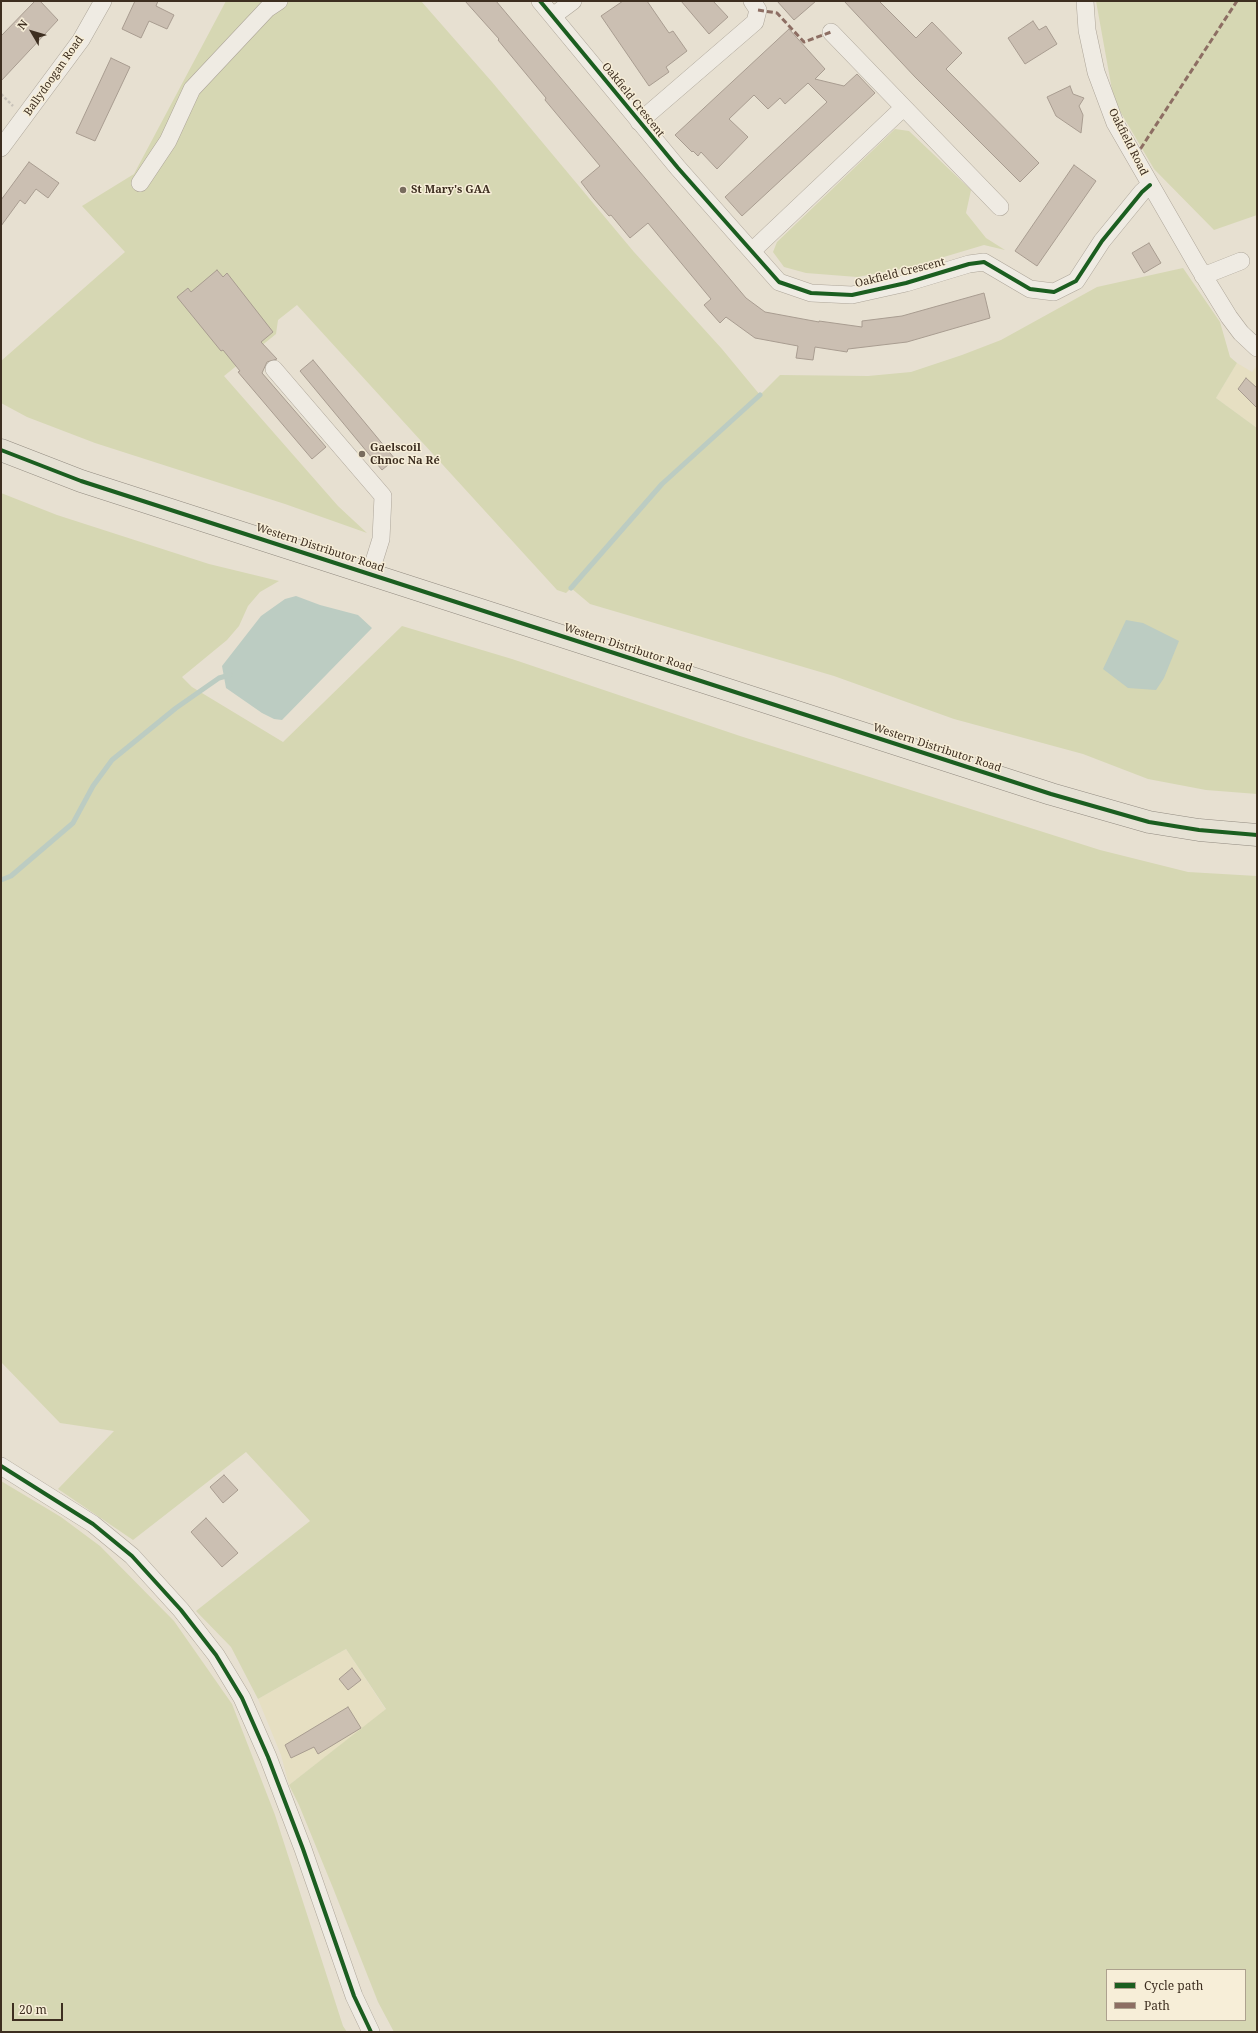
<!DOCTYPE html>
<html>
<head>
<meta charset="utf-8">
<style>
	body { margin:0 }
	#map { position:relative; width:1258px; height:2033px; overflow:hidden; background:#e7e0d1; font-family:"Noto Serif",serif }
	canvas { display:block }
	.frame { position:absolute; inset:0; border:2px solid #3d2e20; pointer-events:none }
	.legend { position:absolute; left:1106px; top:1969px; width:140px; height:52px; box-sizing:border-box; background:#f7eed8; border:1px solid #ada18e; margin:0; padding:5px 7px; list-style:none; font-size:12px; color:#3d2e20 }
	.legend li { display:flex; align-items:center; gap:8px; height:20px }
	.legend b { width:20px; border:1px solid #ada18e }
	.north { position:absolute; left:12px; top:12px; width:40px; height:40px; -webkit-text-stroke:3px #f7eed8; paint-order:stroke; rotate:308deg; font-size:11px; font-weight:700; line-height:16px; text-align:center; color:#3d2e20 }
	.north::after { content:''; display:block; margin:auto; width:14px; height:18px; background:#3d2e20; clip-path:polygon(50% 0,100% 100%,50% 72%,0 100%) }
	.scale { position:absolute; left:12px; top:2003px; width:51px; height:18px; box-sizing:border-box; border:2px solid #3d2e20; border-top:0; padding-left:5px; font-size:12px; line-height:14px; white-space:nowrap; color:#3d2e20; -webkit-text-stroke:3px #f7eed8; paint-order:stroke }
</style>
</head>
<body>
<div id="map">
<canvas width="1258" height="2033"></canvas>
<div class="frame"></div>
<ul class="legend">
<li><b style="height:5px;background:#1b5e20"></b>Cycle path</li>
<li><b style="height:5px;background:#8d6e63"></b>Path</li>
</ul>
<div class="north">N</div>
<div class="scale">20 m</div>
</div>
<script>
const c = document.querySelector('canvas').getContext('2d');
c.lineJoin = 'round';
function fill(path, color) { c.fillStyle = color; c.fill(path, 'evenodd'); }
const shape = rows => new Path2D(rows.map(r => 'M' + r).join(''));
function trace(path, color, width, dash) { c.strokeStyle = color; c.lineWidth = width; c.lineCap = dash ? 'butt' : 'round'; c.setLineDash(dash || []); c.stroke(path); }
function drawText(font, color, halo, rows, align = 'center') {
  c.font = font + ' "Noto Serif",serif'; c.lineWidth = 3; c.setLineDash([]); c.textBaseline = 'middle'; c.strokeStyle = halo; c.fillStyle = color; for (const [text, x, y, turn = 0] of rows) {
    c.save(); c.translate(x, y); c.rotate((+turn || 0) * Math.PI / 180); c.textAlign = isNaN(turn) ? turn : align; if (halo) c.strokeText(text, 0, 0); c.fillText(text, 0, 0); c.restore();
  }
}
fill(shape([
	[1237,363,1252,372,1257,365,1257,428,1216,398],
	[346,1649,386,1710,289,1785,281,1755,258,1699]
]), '#e6dfc2');
fill(shape([
	[226,1,421,1,492,82,634,252,722,349,760,395,780,375,868,376,911,372,962,355,1001,340,1097,287,1183,268,1220,322,1230,357,1237,363,1216,398,1257,428,1257,794,1206,790,1148,779,1083,754,954,719,834,676,590,604,571,588,566,593,557,590,297,305,278,320,276,334,224,376,338,506,367,533,285,504,95,443,27,417,1,403,1,361,125,252,82,206,134,174],
	[1096,1,1257,1,1257,215,1214,230,1154,169,1114,101],
	[895,129,909,131,971,190,966,213,986,238,1005,250,984,245,907,268,857,277,806,273,784,267,773,252,777,242],
	[1,493,57,515,209,564,279,581,260,592,248,606,239,626,227,640,182,677,192,687,283,742,402,626,512,659,740,736,1100,850,1188,872,1257,876,1257,2032,394,2032,378,2002,333,1888,299,1805,289,1785,386,1709,346,1649,258,1699,231,1647,196,1611,310,1521,246,1452,133,1540,58,1489,114,1431,60,1423,1,1362],
	[1107,1970,1245,1970,1245,2020,1107,2020],
	[1,1481,61,1517,100,1546,174,1621,232,1704,275,1815,343,2026,347,2032,1,2032]
]), '#d6d7b3');
fill(shape([
	[296,596,320,605,358,615,372,628,282,720,274,719,262,713,226,688,222,666,261,616,285,599],
	[1126,620,1143,623,1179,641,1164,678,1156,690,1128,688,1103,669]
]), '#bcccc2');
trace(shape([
	[571,588,662,484,760,395],
	[1,880,11,876,73,823,93,786,112,760,176,708,219,678,230,675]
]), '#bcccc2', 5);
const building = shape([
	[35,1,40,1,58,20,1,81,1,36,35,1],
	[135,1,158,1,156,6,174,15,167,29,149,21,141,38,122,29,135,1],
	[465,1,496,1,746,298,765,312,819,322,819,321,862,327,862,321,902,316,984,293,990,318,907,342,848,349,847,352,815,347,813,360,796,358,798,346,755,338,726,317,720,323,704,305,711,299,648,223,630,238,611,215,609,216,594,199,581,182,600,166,545,100,546,98,498,40,499,39,465,1],
	[623,1,647,1,669,33,673,31,687,51,666,67,669,72,649,86,601,16,623,1],
	[681,1,713,1,728,17,709,34,681,1],
	[777,1,816,1,794,20,777,1],
	[844,1,879,1,916,38,932,22,962,53,946,69,1039,163,1020,182,915,77,844,1],
	[1033,21,1039,30,1046,26,1057,44,1025,64,1008,38,1033,21],
	[789,29,825,69,815,79,844,86,857,74,875,93,742,216,725,197,827,102,808,83,785,104,780,98,768,109,754,95,729,119,748,137,717,169,701,152,698,156,693,151,692,152,675,135,789,29],
	[111,58,130,67,95,141,76,133,111,58],
	[1070,86,1073,94,1084,98,1079,106,1083,115,1081,133,1056,116,1047,97,1070,86],
	[29,162,59,183,48,198,36,189,25,204,20,200,1,226,1,200,29,162],
	[1074,165,1096,181,1037,266,1015,251,1074,165],
	[1149,243,1161,263,1144,273,1132,253,1149,243],
	[217,270,223,277,227,273,273,332,261,342,277,359,267,362,262,373,326,447,312,459,238,372,240,371,223,350,221,351,177,297,188,288,191,292,217,270],
	[313,360,395,459,382,470,300,371,313,360],
	[1246,378,1257,388,1257,408,1238,389,1246,378],
	[224,1475,238,1490,223,1503,210,1487,224,1475],
	[206,1518,238,1553,222,1567,191,1532,206,1518],
	[352,1668,361,1680,348,1690,339,1679,352,1668],
	[348,1707,361,1728,318,1754,314,1747,291,1758,285,1745,348,1707]
]);
fill(building, '#cbbfb2');
trace(building, '#a89c90', 1);
const minor = shape([
	[540,1,678,168,779,282,811,293,852,295,906,283,969,264,984,262,1030,289,1054,292,1076,281,1102,241,1142,192,1150,185],
	[1085,1,1087,30,1096,72,1115,123,1197,265,1229,317,1241,333,1257,348],
	[553,16,573,1],
	[831,32,1000,207],
	[639,122,755,22,758,10,752,1],
	[1,148,81,40,103,1],
	[140,183,168,141,192,89,267,9,279,1],
	[752,251,903,108],
	[1203,276,1241,261],
	[274,369,383,496,381,539,370,574],
	[1,1466,93,1524,132,1556,181,1610,216,1655,242,1698,268,1757,303,1849,354,1996,371,2032]
]);
const major = shape([
	[1,450,81,481,1051,794,1149,822,1199,830,1257,835]
]);
trace(minor, '#ada599', 18);
trace(major, '#928b80', 23);
trace(shape([
	[1,94,13,106]
]), '#c8c2b9', 2.5, [3, 2]);
trace(minor, '#efebe3', 17);
trace(major, '#e6e1d4', 22);
trace(shape([
	[758,10,777,13,804,42,831,32],
	[1134,155,1141,148,1237,1]
]), '#8d6e63', 3, [6, 3]);
trace(shape([
	[540,1,678,168,779,282,811,293,852,295,906,283,969,264,984,262,1030,289,1054,292,1076,281,1102,241,1142,192,1150,185],
	[1,450,81,481,1051,794,1149,822,1199,830,1257,835],
	[1,1466,93,1524,132,1556,181,1610,216,1655,242,1698,268,1757,303,1849,354,1996,371,2032]
]), '#1b5e20', 4);
for (const [x, y, r, color] of [
	[403,190,4,"#786c5e"],
	[362,454,4,"#786c5e"]
]) { const dot = new Path2D(); dot.arc(x, y, r, 0, 2 * Math.PI); c.fillStyle = color; c.fill(dot); trace(dot, '#f7eed8', 1.5); }
drawText('11px', '#3d2e20', '#f7eed8', [
	["Ballydoogan Road",54,76,-55],
	["Oakfield Crescent",633,100,51],
	["Oakfield Road",1128,142,63],
	["Oakfield Crescent",900,273,-14],
	["Western Distributor Road",320,548,18],
	["Western Distributor Road",628,648,18],
	["Western Distributor Road",937,748,18]
]);
drawText('bold 11px', '#3d2e20', '#f7eed8', [
	["St Mary's GAA",411,190],
	["Gaelscoil",370,448],
	["Chnoc Na Ré",370,461]
], 'left');
</script>
</body>
</html>
